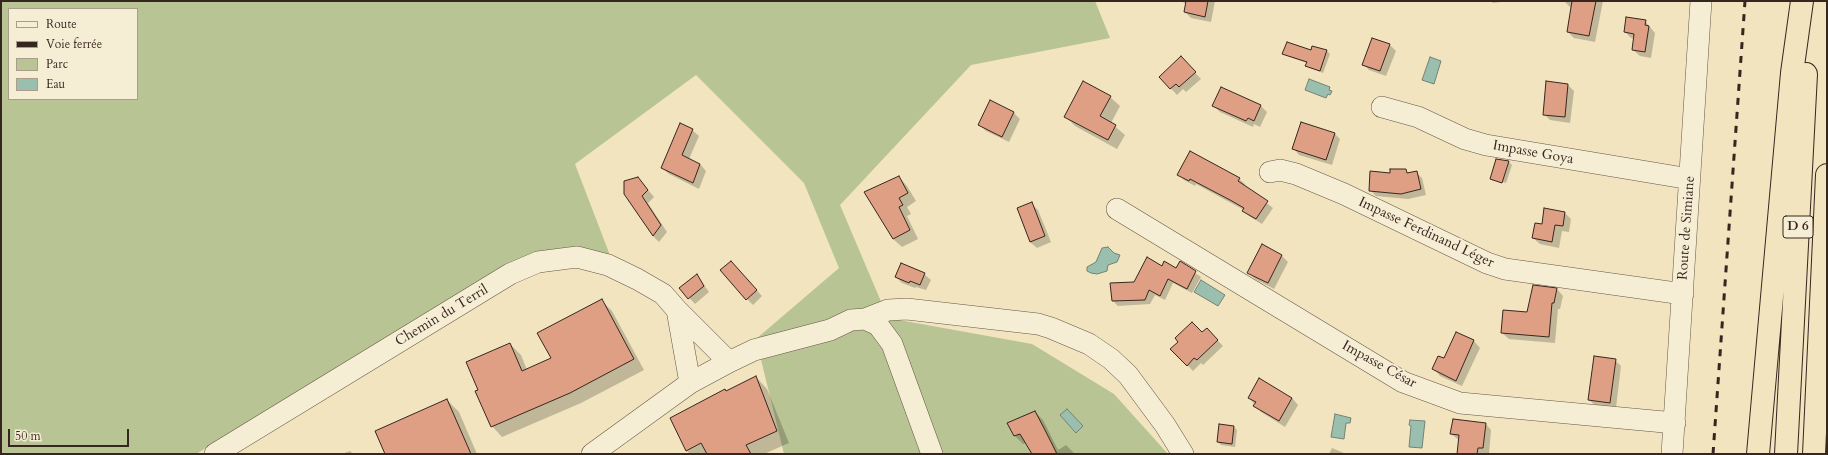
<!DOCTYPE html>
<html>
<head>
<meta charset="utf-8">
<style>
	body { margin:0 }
	#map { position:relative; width:1828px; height:455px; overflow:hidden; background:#f1e4bf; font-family:Cardo,serif }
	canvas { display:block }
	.frame { position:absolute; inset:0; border:2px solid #37261f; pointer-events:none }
	.legend { position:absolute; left:8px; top:8px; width:130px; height:92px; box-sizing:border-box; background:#f6edd5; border:1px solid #aa9d8c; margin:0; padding:5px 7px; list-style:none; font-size:12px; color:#37261f }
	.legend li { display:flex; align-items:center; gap:8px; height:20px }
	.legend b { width:20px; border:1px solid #aa9d8c }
	.scale { position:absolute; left:8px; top:429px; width:121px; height:18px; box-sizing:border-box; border:2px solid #37261f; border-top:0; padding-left:5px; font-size:12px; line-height:14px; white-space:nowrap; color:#37261f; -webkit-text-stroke:3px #f6edd5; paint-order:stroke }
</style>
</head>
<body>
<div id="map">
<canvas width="1828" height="455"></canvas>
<div class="frame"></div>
<ul class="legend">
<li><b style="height:5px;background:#f6edd5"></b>Route</li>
<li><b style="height:5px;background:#37261f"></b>Voie ferrée</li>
<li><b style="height:11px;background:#b8c493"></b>Parc</li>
<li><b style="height:11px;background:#9bbfaf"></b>Eau</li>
</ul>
<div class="scale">50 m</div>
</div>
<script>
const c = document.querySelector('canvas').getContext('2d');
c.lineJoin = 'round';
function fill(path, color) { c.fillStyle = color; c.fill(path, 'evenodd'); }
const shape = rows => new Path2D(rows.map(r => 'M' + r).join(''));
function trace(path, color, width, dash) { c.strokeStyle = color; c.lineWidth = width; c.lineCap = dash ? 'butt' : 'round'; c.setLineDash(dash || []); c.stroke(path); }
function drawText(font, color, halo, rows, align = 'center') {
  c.font = font + ' Cardo,serif'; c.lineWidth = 4; c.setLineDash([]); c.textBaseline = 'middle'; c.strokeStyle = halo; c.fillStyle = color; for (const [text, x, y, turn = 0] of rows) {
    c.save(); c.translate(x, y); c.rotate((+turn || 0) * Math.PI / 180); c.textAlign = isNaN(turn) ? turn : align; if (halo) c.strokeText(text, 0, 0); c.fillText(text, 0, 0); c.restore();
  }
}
fill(shape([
	[1,1,1095,1,1110,38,971,65,840,205,888,318,1032,344,1114,394,1168,454,784,454,756,339,839,268,804,183,696,75,575,164,611,258,580,249,538,251,506,265,196,454,1,454],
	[9,9,137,9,137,99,9,99]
]), '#b8c493');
const water = shape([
	[1430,57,1441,61,1434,84,1422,80,1430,57],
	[1309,79,1330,87,1329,90,1332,91,1330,95,1328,94,1326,98,1305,90,1309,79],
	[1108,247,1114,253,1120,255,1117,262,1108,265,1107,271,1097,274,1091,273,1087,271,1087,267,1096,262,1102,248,1108,247],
	[1201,280,1225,295,1218,306,1194,292,1201,280],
	[1067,409,1083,426,1076,433,1060,415,1067,409],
	[1335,414,1351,418,1350,423,1346,423,1344,439,1331,437,1335,414],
	[1410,420,1425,421,1422,448,1409,447,1411,426,1409,425,1410,420]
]);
fill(water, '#9bbfaf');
trace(water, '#738275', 1);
fill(shape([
	[1181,1,1215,1,1211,22,1191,18,1185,12,1186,4],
	[1491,1,1509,1,1493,3],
	[1564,1,1603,1,1595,42,1574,38,1568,32,1572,9],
	[1645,21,1655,33,1651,58,1640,56,1633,50,1635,39,1631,38,1625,32],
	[1390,45,1396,51,1386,76,1369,70,1363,64],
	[1313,47,1327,51,1330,54,1323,73,1310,68,1307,65,1307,63,1287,56,1284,54,1311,52],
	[1187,64,1201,79,1186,92,1183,89,1177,95,1160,77],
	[1568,85,1574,91,1570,123,1550,120,1544,114],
	[1221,88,1261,106,1267,112,1260,127,1254,124,1253,127,1220,112,1214,106],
	[1110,97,1120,106,1111,123,1125,135,1117,149,1075,126,1066,117],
	[991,102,1014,113,1020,119,1009,142,986,131,980,125],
	[692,130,699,136,689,159,700,164,706,171,699,189,669,174,662,168],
	[1335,134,1340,139,1332,165,1299,155,1294,149],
	[1497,160,1509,162,1512,165,1506,183,1493,179,1493,181,1491,179],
	[1405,170,1408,174,1416,172,1422,178,1426,195,1408,199,1376,196,1370,190,1391,174],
	[1179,174,1239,179,1245,184,1244,186,1273,208,1262,224,1249,216,1244,210,1196,184,1195,186,1184,180],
	[899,177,907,186,916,201,907,207,911,214,907,216,918,239,902,247,893,239],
	[638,178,654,197,648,203,667,232,659,242,653,236,625,193],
	[1032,204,1038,210,1051,242,1037,248,1030,242],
	[1545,210,1565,213,1571,219,1569,232,1562,231,1559,248,1540,244,1533,238,1542,225],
	[1262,246,1282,256,1288,262,1274,289,1255,279,1248,272],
	[1180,263,1201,277,1192,293,1173,283,1165,300,1155,295,1150,304,1118,306,1113,301,1112,284,1135,283,1162,267,1177,269],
	[736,268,762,296,753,305,747,299],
	[924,274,931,280,926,290,916,287,915,288,902,283,896,277],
	[697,275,709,292,695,304,681,289],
	[1534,286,1557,289,1563,296,1560,309,1558,309,1555,343,1509,339,1502,333,1528,313],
	[601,300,612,311,644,370,581,403,502,437,492,426,479,391,510,344,521,355,527,370,552,359],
	[1207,330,1223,346,1203,365,1201,363,1193,371,1172,349,1179,342,1202,334],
	[1457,334,1474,341,1480,348,1462,386,1440,376,1434,369,1444,360],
	[1615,360,1621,366,1616,408,1596,406,1589,400],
	[756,377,767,389,789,443,764,454,690,454,687,451,671,419],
	[1249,398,1292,398,1298,405,1285,427,1261,412],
	[447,400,459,412,477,454,386,454],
	[1035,412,1043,420,1058,450,1066,445,1075,454,1032,454,1026,443,1023,444,1015,436,1009,423],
	[1486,424,1491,430,1489,454,1459,454,1459,440,1451,434],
	[1234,427,1237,430,1235,447,1221,445,1218,442],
	[1332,448,1346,454,1329,454],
	[350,451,353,454,342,454]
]), '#0003');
const building = shape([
	[1186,1,1208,1,1205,17,1184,12,1186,1],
	[1572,1,1596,1,1589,36,1567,32,1572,1],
	[1626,17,1646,20,1645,25,1649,26,1645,52,1632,50,1634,34,1624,32,1626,17],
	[1372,38,1390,44,1380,71,1362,65,1372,38],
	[1287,42,1311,50,1312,46,1327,50,1320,71,1305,66,1307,62,1282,54,1287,42],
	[1181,56,1196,72,1179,87,1176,84,1170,89,1159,77,1181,56],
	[1083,81,1111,96,1100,116,1116,125,1108,140,1064,117,1083,81],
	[1546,81,1568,84,1565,117,1543,115,1546,81],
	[1221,87,1261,105,1254,121,1248,118,1246,121,1212,106,1221,87],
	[990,100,1014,112,1002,137,978,125,990,100],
	[1301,122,1335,133,1326,160,1292,149,1301,122],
	[680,123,693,129,682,155,700,164,693,183,661,168,680,123],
	[1190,151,1240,178,1238,181,1268,201,1256,219,1242,211,1244,208,1230,200,1190,179,1189,181,1177,175,1190,151],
	[1496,159,1509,161,1502,183,1490,179,1496,159],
	[1390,169,1406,169,1407,173,1417,171,1421,189,1401,194,1369,191,1370,171,1390,173,1390,169],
	[899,176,908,193,899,198,903,205,899,207,910,230,893,239,864,192,899,176],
	[638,177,648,190,642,196,661,225,653,236,624,194,624,181,638,177],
	[1032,202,1045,236,1030,242,1017,208,1032,202],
	[1544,208,1565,212,1563,226,1555,225,1552,242,1532,238,1535,223,1542,224,1544,208],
	[1262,244,1282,255,1268,283,1247,273,1262,244],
	[1147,257,1162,266,1164,261,1176,268,1180,261,1196,271,1187,289,1168,279,1160,296,1149,290,1145,300,1112,301,1110,283,1134,282,1147,257],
	[731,261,757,290,746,300,720,270,731,261],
	[901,263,925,273,920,285,910,281,909,283,895,277,901,263],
	[697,274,704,286,688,299,679,288,697,274],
	[1533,285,1557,288,1554,303,1552,303,1549,337,1501,333,1503,310,1527,312,1533,285],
	[602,299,634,359,570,393,491,427,475,391,478,390,466,362,510,343,522,371,551,358,537,333,602,299],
	[1192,322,1202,332,1207,328,1218,340,1197,360,1194,358,1187,366,1170,349,1178,342,1175,338,1192,322],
	[1456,332,1474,340,1456,381,1432,369,1438,356,1444,358,1456,332],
	[1594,356,1616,359,1610,403,1588,400,1594,356],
	[756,376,777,431,746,445,751,454,707,454,701,443,686,451,670,418,725,389,726,391,756,376],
	[1259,378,1292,398,1279,421,1253,406,1256,402,1248,398,1259,378],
	[447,399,471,454,385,454,375,431,447,399],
	[1035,411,1046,432,1057,454,1032,454,1020,434,1014,436,1007,423,1035,411],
	[1453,419,1486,423,1483,448,1478,448,1477,454,1457,454,1459,435,1450,434,1453,419],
	[1219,424,1234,426,1232,444,1217,442,1219,424]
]);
fill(building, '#de9f85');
trace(building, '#37261f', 1);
const minor = shape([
	[1382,107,1418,117,1465,139,1486,145,1690,179],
	[1270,172,1280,170,1296,174,1344,194,1487,263,1505,269,1683,294],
	[1117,209,1403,382,1460,403,1675,423],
	[677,310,690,383],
	[865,319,888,310,907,309,1038,324,1051,328,1089,344,1111,359,1128,375,1165,425,1183,454],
	[215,454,510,274,538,262,577,257,608,265,637,279,663,294,677,310,729,362],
	[592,454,690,383,729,362,754,350,830,330,851,320,865,319,878,325,892,344,932,454],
	[1672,454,1701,1]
]);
const highway = shape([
	[1758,454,1792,73,1802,1],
	[1786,454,1806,74],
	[1814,454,1827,175]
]);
trace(minor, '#665647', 22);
trace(highway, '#37261f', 24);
trace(minor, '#f6edd5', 21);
trace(highway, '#f1e4bf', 22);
trace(shape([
	[1713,454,1745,1]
]), '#37261f', 3, [7, 7]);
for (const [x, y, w] of [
	[1798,227,30]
]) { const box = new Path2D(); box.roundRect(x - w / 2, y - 11, w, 22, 3); c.fillStyle = '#f6edd5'; c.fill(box); trace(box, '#37261f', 1); }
drawText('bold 13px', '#37261f', null, [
	["D 6",1798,227]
]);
drawText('14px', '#37261f', '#f6edd5', [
	["Impasse Goya",1533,153,10],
	["Route de Simiane",1687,228,-86],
	["Impasse Ferdinand Léger",1426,233,25],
	["Chemin du Terril",442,316,-31],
	["Impasse César",1379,365,29]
]);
</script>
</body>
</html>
